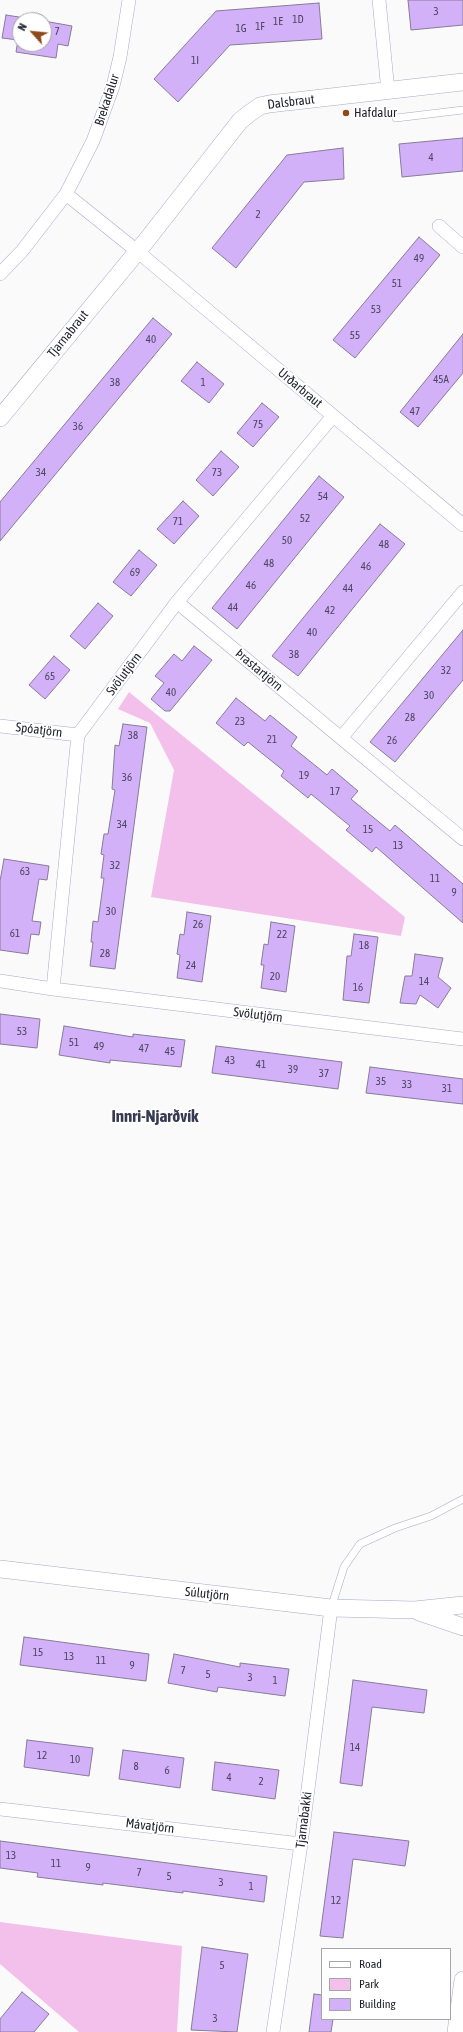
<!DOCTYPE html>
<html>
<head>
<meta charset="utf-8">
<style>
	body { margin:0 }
	#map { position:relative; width:463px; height:2032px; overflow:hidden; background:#fafafa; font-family:"Asap Condensed",sans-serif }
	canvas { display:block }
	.legend { position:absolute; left:321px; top:1948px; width:130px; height:72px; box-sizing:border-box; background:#fff; border:1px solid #a5a6ab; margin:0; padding:5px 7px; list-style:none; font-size:12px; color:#1f202c }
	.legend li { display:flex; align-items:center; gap:8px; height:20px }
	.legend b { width:20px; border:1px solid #a5a6ab }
	.north { position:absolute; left:12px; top:12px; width:40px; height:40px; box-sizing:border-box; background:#fff; border:1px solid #a5a6ab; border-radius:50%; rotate:297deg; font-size:11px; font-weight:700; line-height:16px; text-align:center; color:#1f202c }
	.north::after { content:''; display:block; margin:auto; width:14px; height:18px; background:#8e4a1d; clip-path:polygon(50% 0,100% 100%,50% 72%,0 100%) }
</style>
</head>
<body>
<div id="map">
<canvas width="463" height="2032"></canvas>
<ul class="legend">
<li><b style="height:5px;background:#fff"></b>Road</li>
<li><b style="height:11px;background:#f3c0eb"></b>Park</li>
<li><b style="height:11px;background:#d3b1f9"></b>Building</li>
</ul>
<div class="north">N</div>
</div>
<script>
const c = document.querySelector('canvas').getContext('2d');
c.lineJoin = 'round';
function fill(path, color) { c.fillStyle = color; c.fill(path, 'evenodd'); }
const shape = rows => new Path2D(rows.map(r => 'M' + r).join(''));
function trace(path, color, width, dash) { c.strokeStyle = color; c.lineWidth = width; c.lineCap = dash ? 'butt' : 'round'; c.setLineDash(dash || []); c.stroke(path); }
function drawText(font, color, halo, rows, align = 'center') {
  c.font = font + ' "Asap Condensed",sans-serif'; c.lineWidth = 4; c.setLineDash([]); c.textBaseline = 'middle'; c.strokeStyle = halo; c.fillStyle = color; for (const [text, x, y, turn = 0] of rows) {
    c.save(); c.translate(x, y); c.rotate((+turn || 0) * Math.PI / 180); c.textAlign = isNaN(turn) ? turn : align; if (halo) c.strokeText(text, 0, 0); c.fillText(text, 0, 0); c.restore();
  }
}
fill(shape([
	[129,692,405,917,401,936,151,897,174,770,150,723,118,709],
	[0,1922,182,1946,177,2032,79,2032,0,1964]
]), '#f3c0eb');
const building = shape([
	[408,0,463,0,463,25,411,30,408,0],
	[319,3,322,39,230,45,178,102,154,79,216,11,319,3],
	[6,15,38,20,20,20,20,44,44,44,44,21,72,26,68,46,58,44,56,58,16,52,18,40,2,38,6,15],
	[463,138,463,171,402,177,399,144,463,138],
	[343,148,344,179,304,182,236,268,212,248,287,155,343,148],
	[419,237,440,255,355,358,333,340,419,237],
	[153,318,172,334,0,541,0,502,153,318],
	[463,334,463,373,418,427,400,412,463,334],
	[197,362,224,384,209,403,181,381,197,362],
	[262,403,279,417,253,447,237,433,262,403],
	[221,451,239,467,213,496,196,480,221,451],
	[319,476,344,497,237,629,212,608,319,476],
	[183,501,199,516,174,544,157,529,183,501],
	[380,524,405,544,298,676,272,656,380,524],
	[139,550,157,565,131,596,113,582,139,550],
	[98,603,113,616,85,649,70,636,98,603],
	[463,630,463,680,395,762,370,742,463,630],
	[194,646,212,660,170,711,165,711,151,699,164,683,155,676,174,654,182,661,194,646],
	[54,656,70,670,45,699,29,685,54,656],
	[236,698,265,721,270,715,297,737,291,746,327,775,332,769,358,791,351,799,390,831,395,825,463,884,463,923,376,847,372,852,346,830,350,826,311,794,308,798,281,776,284,771,248,742,244,746,216,723,236,698],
	[123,724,147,727,115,969,90,966,93,942,91,942,93,921,98,922,104,878,101,878,104,855,101,854,104,834,108,834,115,790,112,789,115,745,119,746,123,724],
	[4,859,49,866,47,880,39,879,32,921,41,922,39,935,31,934,28,954,0,950,0,881,4,859],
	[187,912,211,916,202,982,177,978,180,955,177,954,180,934,184,935,187,912],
	[271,922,295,926,286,992,261,988,264,965,261,965,264,944,268,945,271,922],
	[354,934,378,937,369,1003,343,1000,347,956,351,956,354,934],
	[415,954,443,958,438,977,451,988,438,1008,420,995,416,1004,400,1003,405,976,412,976,415,954],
	[0,1014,40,1019,37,1048,0,1044,0,1014],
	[64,1026,133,1037,133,1034,185,1040,181,1067,110,1060,110,1063,59,1055,64,1026],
	[216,1046,342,1062,338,1089,212,1073,216,1046],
	[370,1067,463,1079,463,1104,366,1093,370,1067],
	[24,1637,149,1654,146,1681,20,1665,24,1637],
	[174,1654,240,1667,240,1663,289,1669,285,1696,218,1687,217,1692,168,1683,174,1654],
	[353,1680,427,1690,424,1713,372,1707,362,1786,340,1783,353,1680],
	[27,1740,93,1748,89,1776,24,1767,27,1740],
	[123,1750,184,1758,180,1788,119,1779,123,1750],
	[215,1762,279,1770,275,1799,212,1790,215,1762],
	[334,1832,409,1841,405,1866,353,1859,343,1938,320,1936,334,1832],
	[0,1841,267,1876,264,1902,183,1891,183,1893,103,1883,103,1885,37,1877,38,1873,0,1868,0,1841],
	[202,1947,248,1954,237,2032,191,2030,202,1947],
	[22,1992,49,2014,34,2032,0,2032,0,2019,22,1992],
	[314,1994,322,1995,322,2019,333,2019,331,2032,309,2032,314,1994]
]);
fill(building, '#d3b1f9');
trace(building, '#877b97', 1);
const service = shape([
	[396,118,463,110],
	[331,1608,344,1567,360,1544,395,1528,431,1516,463,1499]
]);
const minor = shape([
	[129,0,120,57,113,86,93,141,66,194,137,251,463,525],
	[379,0,388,91],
	[439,226,463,247],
	[0,274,22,251,66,194],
	[177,602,463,839],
	[0,726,78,735],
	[341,738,463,592],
	[0,981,53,989,78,735,177,602,333,416],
	[53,989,463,1039],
	[0,1809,301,1844],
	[273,2032,301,1844,331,1608]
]);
const tertiary = shape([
	[0,418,146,241,240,121,250,113,260,106,269,104,463,82],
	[0,1569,331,1608,415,1610,463,1605],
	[419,1612,463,1627],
	[456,2032,463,1980]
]);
trace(service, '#a6aac8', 8);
trace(minor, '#a6aac8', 14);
trace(tertiary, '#a6aac8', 18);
trace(service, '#fff', 7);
trace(minor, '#fff', 13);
trace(tertiary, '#fff', 17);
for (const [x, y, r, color] of [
	[346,113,4,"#8e4a1d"]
]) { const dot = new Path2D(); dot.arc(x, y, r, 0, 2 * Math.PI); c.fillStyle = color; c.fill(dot); trace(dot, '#fff', 1.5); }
drawText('11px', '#4c445f', null, [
	["3",436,12],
	["1D",298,20],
	["1E",278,22],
	["1F",260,27],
	["1G",241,29],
	["7",57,32],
	["1I",195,61],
	["4",431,158],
	["2",258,215],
	["49",419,259],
	["51",397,284],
	["53",376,310],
	["55",355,336],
	["40",151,340],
	["45A",441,380],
	["38",115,383],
	["1",203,383],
	["47",415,412],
	["75",258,425],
	["36",78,427],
	["34",41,473],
	["73",217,473],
	["54",323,497],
	["52",305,519],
	["71",178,522],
	["50",287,541],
	["48",384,545],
	["48",269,564],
	["46",366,567],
	["69",135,573],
	["46",251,586],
	["44",348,589],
	["44",233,608],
	["42",330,611],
	["40",312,633],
	["38",294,655],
	["32",446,671],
	["65",50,677],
	["40",171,693],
	["30",429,696],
	["28",410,718],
	["23",240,722],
	["38",133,736],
	["21",272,740],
	["26",392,741],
	["19",304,776],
	["36",127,778],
	["17",335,792],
	["34",122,825],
	["15",368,830],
	["13",398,846],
	["32",115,866],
	["63",25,872],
	["11",435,879],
	["9",454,893],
	["30",111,912],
	["26",198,925],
	["61",15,934],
	["22",282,935],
	["18",364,946],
	["28",105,954],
	["24",191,966],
	["20",275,977],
	["14",424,982],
	["16",358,988],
	["53",22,1032],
	["51",74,1043],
	["49",99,1047],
	["47",144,1049],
	["45",170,1052],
	["43",230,1061],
	["41",261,1065],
	["39",293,1070],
	["37",324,1074],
	["35",381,1082],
	["33",407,1085],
	["31",447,1089],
	["15",38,1653],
	["13",69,1657],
	["11",101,1661],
	["9",132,1666],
	["7",183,1671],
	["5",208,1675],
	["3",250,1678],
	["1",275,1681],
	["14",355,1748],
	["12",42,1756],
	["10",75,1760],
	["8",136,1767],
	["6",167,1771],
	["4",229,1778],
	["2",261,1782],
	["13",11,1856],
	["11",56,1864],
	["9",88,1868],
	["7",139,1873],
	["5",169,1877],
	["3",221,1883],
	["1",251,1887],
	["12",336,1901],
	["5",222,1966],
	["3",215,2019]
]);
drawText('13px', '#1f202c', '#fff', [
	["Brekadalur",107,100,-72],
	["Dalsbraut",291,102,-7],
	["Tjarnabraut",68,334,-51],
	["Urðarbraut",300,388,40],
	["Þrastartjörn",259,670,40],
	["Svölutjörn",124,674,-53],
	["Spóatjörn",39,730,7],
	["Svölutjörn",258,1015,7],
	["Súlutjörn",207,1594,6],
	["Tjarnabakki",304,1820,-83],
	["Mávatjörn",150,1826,7]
]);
drawText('13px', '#1f202c', '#fff', [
	["Hafdalur",354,113]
], 'left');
drawText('bold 17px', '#373a53', '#fff', [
	["Innri-Njarðvík",155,1117]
]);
</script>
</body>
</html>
